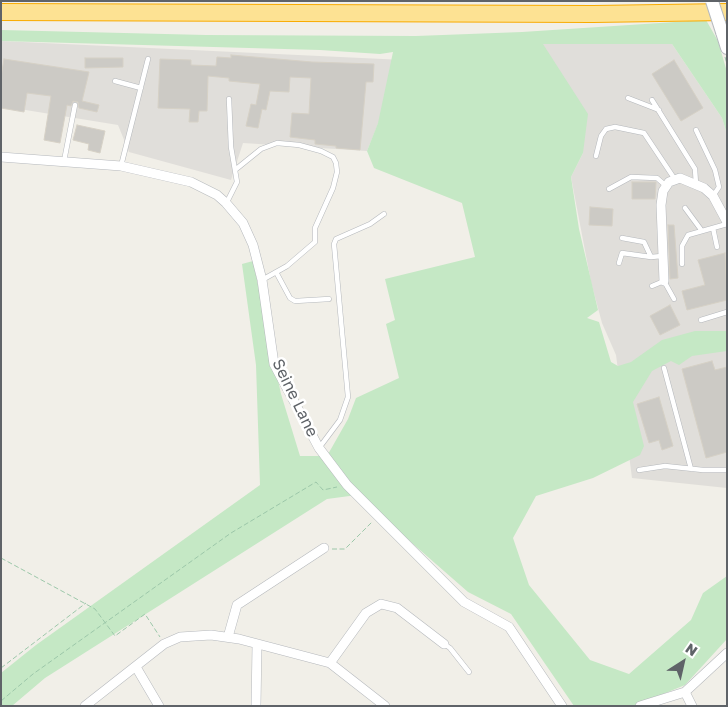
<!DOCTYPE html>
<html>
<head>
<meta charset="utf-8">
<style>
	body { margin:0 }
	#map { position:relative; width:728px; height:707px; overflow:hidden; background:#f1efe8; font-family:"Golos Text",sans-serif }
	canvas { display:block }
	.frame { position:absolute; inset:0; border:2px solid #5f6368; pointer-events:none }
	.north { position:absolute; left:658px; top:637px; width:50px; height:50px; -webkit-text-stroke:4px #fff; paint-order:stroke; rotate:35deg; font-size:14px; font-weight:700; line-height:20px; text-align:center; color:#5f6368 }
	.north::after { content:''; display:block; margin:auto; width:18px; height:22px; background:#5f6368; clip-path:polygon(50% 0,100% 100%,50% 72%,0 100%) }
</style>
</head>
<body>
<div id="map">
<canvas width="728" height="707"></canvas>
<div class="frame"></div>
<div class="north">N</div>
</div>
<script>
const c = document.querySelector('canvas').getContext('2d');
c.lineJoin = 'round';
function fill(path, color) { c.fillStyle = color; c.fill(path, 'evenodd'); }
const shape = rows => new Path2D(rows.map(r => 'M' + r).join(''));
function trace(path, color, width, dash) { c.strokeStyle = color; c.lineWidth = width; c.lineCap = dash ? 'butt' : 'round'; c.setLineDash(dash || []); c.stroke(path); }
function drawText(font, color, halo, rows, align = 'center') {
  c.font = font + ' "Golos Text",sans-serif'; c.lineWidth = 5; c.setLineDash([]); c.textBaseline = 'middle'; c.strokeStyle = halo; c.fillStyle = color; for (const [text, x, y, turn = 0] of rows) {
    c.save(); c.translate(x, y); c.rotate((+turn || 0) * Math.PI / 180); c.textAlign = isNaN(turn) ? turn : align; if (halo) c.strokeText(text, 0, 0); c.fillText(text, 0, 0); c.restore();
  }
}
fill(shape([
	[1,41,404,60,367,151,243,143,231,180,129,152,118,125,1,106],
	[542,44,672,44,722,118,727,134,727,488,632,478,616,355,602,323,591,282,571,177,583,153]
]), '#e0deda');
fill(shape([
	[706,20,718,41,727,72,727,134,722,118,672,44,543,44,588,114,583,153,571,177,579,229,598,310,587,318,599,322,611,362,618,366,631,362,662,340,695,331,727,331,727,351,692,356,679,365,671,361,652,371,633,402,644,446,640,455,593,478,536,496,513,538,529,585,590,660,629,674,691,620,703,593,727,576,727,639,685,685,634,706,574,706,511,614,468,592,357,495,327,499,45,678,12,706,1,706,1,673,36,645,260,485,256,365,242,264,253,261,281,394,300,456,327,456,348,419,356,398,399,378,386,324,395,320,385,279,475,257,462,203,374,168,367,151,378,123,393,52,380,54,320,50,1,41,1,30,206,35,416,36,522,32]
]), '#c5e8c5');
const building = shape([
	[231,55,312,62,374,64,373,82,366,82,360,150,336,148,336,146,315,144,315,140,290,137,292,113,309,114,311,78,290,77,289,92,270,91,266,110,262,109,258,128,246,126,251,104,256,105,260,84,229,81,229,78,208,76,207,111,199,111,198,122,189,122,190,109,158,108,160,59,191,60,191,65,216,66,217,57,231,58,231,55],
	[85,58,123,58,123,67,85,68,85,58],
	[4,59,89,72,82,101,99,105,97,112,79,108,78,102,73,101,71,106,67,105,60,143,44,140,51,96,27,93,24,112,1,108,1,77,4,59],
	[674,60,703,108,681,121,652,74,674,60],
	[77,125,105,131,100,153,88,150,89,144,73,140,77,125],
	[632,182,656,182,655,199,632,199,632,182],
	[590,207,613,209,612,226,589,225,590,207],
	[668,225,674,225,678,278,670,279,668,225],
	[725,253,727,300,687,310,682,291,705,285,698,260,725,253],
	[670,305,680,325,660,335,650,316,670,305],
	[712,361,715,370,727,367,727,452,706,458,682,369,712,361],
	[659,397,673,446,662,450,659,440,649,443,637,404,659,397]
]);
fill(building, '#cccac5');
trace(building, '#d6d1c6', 1);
const service = shape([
	[115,81,141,88],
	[628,98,659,110],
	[652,100,695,169,696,184],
	[696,130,715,170,719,187,713,196],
	[596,156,601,136,606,129,615,127,644,133,674,178],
	[64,161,75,105],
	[121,166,148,59],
	[235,170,261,149,277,143,299,145,321,151,333,157,336,163,337,172,333,188,315,228,315,242,287,266,262,280],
	[609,189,631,177,657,178,665,185],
	[227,202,237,182,231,147,229,99],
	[685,208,702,231],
	[713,228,717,247],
	[622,238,644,242,651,257,662,256],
	[619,263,622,253,651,257],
	[682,264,682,246,688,235,727,224],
	[276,272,290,298,295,301,329,299],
	[652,286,664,281,674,299],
	[701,320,727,312],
	[664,368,691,469],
	[319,448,340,420,348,397,334,244,336,239,370,224,384,214],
	[639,470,665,466,703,470,727,470],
	[444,644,450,648,469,672]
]);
const minor = shape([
	[1,157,121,166,191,182,217,195,226,203,243,223,253,245,262,280,274,364,319,448,347,485,464,602,509,627,562,706],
	[664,281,661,205,663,191,669,182,680,178,704,188,713,196,727,222],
	[228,637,237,605,324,548],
	[330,663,366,613,381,604,397,608,444,644],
	[136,667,159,706],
	[685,692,692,706],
	[85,706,164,644,180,637,211,635,239,639,330,663,385,706],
	[256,706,257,645],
	[640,706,685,692,727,653]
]);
const secondary = shape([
	[722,32,727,48]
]);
const motorway = shape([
	[1,12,593,14,727,12]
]);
trace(service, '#b5b8bc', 5.5);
trace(minor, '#b5b8bc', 10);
trace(secondary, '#b6babf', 14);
trace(motorway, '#f9ab00', 18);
trace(shape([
	[725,57,727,64],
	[332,549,345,549,372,522],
	[1,558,95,609,115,636,145,614,160,637],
	[1,668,86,603],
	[1,701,33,674,231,533,316,482,323,490,337,487]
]), '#9cc7a9', 1, [5, 2.5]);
trace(service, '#fff', 4.5);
trace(minor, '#fff', 9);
trace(secondary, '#fff', 12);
trace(motorway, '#fde293', 16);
const secondaryBridge = shape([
	[712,1,722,32]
]);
trace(secondaryBridge, '#b6babf', 14, []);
trace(secondaryBridge, '#fff', 12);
drawText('16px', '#5f6368', '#fff', [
	["Seine Lane",295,398,64]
]);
</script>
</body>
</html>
